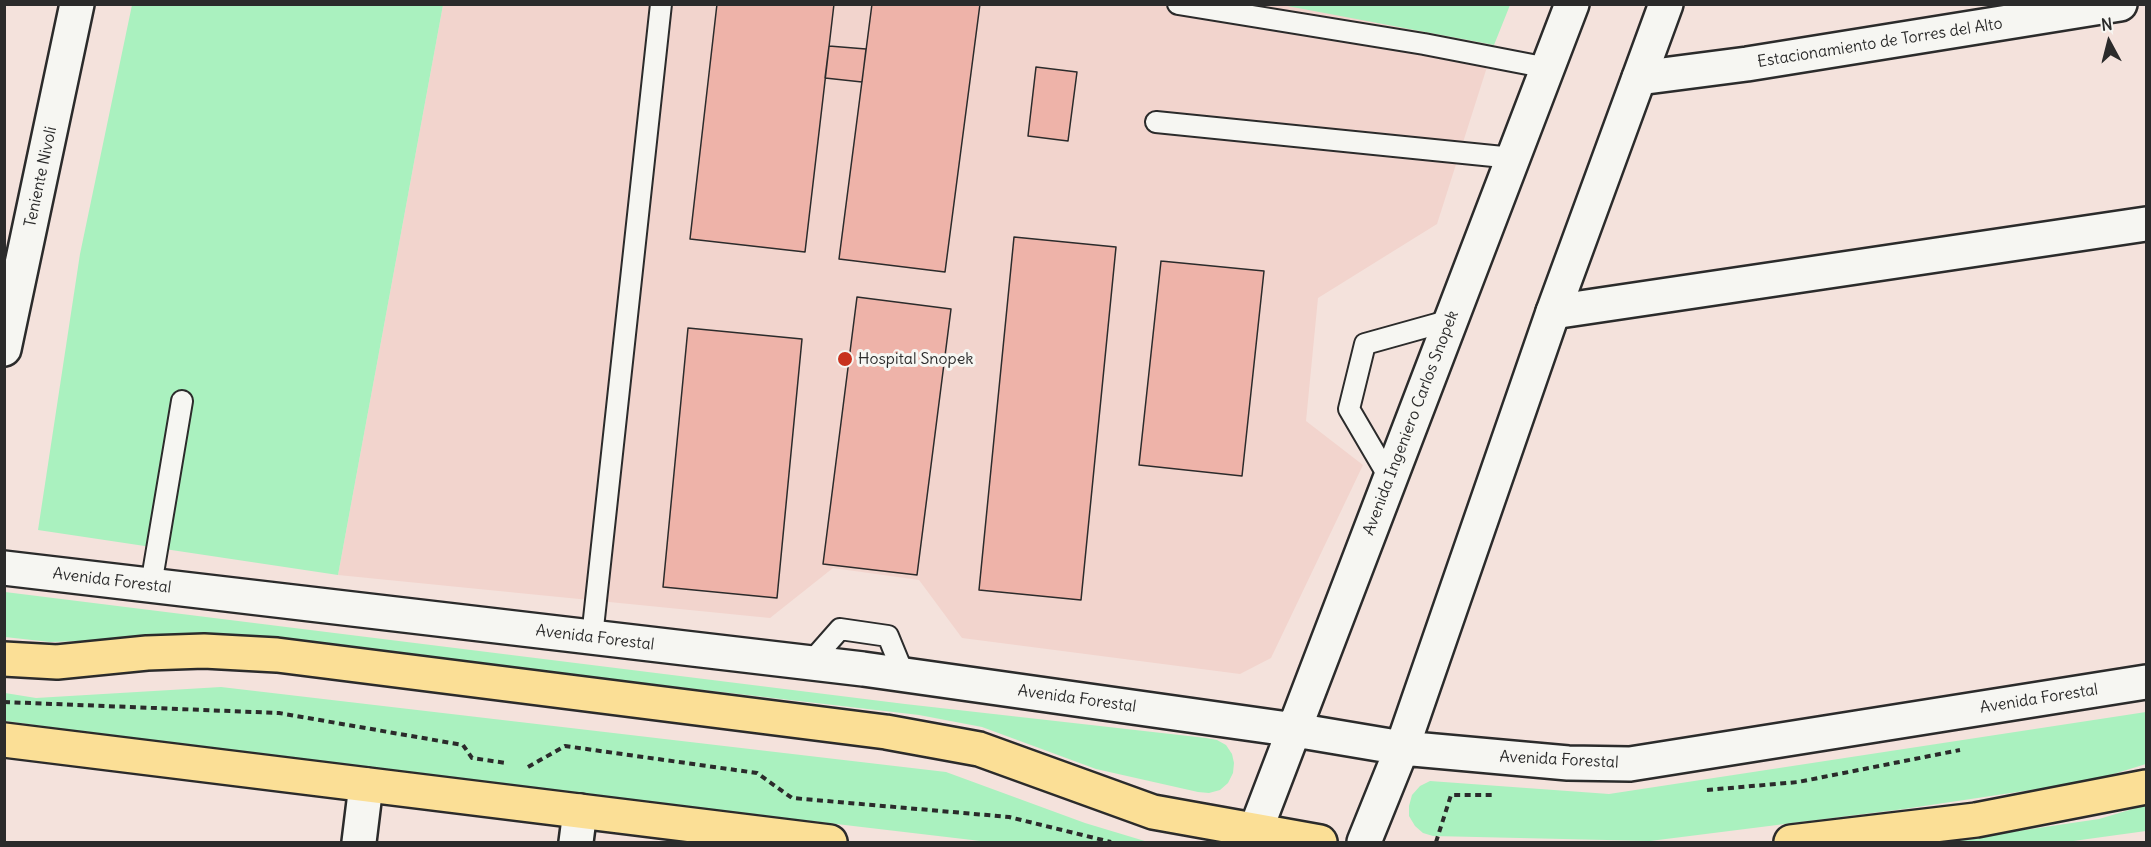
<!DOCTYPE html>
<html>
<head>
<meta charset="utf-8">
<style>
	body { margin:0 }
	#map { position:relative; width:2151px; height:847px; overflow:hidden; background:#f4e2dc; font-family:Delius,sans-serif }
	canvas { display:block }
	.frame { position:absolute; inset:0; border:6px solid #2b2b2b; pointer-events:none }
	.north { position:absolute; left:2079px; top:12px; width:60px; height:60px; -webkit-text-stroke:4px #f6f6f2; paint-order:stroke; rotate:353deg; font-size:16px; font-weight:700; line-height:24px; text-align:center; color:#2b2b2b }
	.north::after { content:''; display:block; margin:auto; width:21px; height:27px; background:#2b2b2b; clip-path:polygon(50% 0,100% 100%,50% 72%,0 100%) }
</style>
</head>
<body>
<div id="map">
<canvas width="2151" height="847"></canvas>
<div class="frame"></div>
<div class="north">N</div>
</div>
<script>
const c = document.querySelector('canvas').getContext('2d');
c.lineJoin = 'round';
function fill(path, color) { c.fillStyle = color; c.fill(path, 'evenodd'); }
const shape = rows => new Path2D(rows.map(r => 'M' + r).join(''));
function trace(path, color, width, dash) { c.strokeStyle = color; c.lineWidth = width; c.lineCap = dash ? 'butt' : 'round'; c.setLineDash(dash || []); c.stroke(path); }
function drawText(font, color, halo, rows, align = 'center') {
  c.font = font + ' Delius,sans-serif'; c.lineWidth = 6; c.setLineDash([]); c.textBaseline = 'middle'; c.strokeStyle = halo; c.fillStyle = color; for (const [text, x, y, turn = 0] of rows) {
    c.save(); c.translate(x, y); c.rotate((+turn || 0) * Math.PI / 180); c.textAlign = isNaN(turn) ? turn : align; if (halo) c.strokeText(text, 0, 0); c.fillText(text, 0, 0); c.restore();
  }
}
fill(shape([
	[1282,4,1494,45,1437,224,1318,298,1306,421,1363,465,1271,658,1240,674,962,638,919,580,833,568,770,618,338,575,443,5]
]), '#f2d4cd');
fill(shape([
	[132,5,443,5,338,575,38,530,80,254],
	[1282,5,1510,5,1494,45],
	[5,592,905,704,1206,738,1217,740,1226,745,1232,754,1234,763,1233,773,1228,783,1220,790,1209,793,1198,792,1096,769,982,727,919,715,239,636,50,642,5,637],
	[221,687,946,772,1085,823,1148,842,989,842,302,761,5,721,5,693,36,698],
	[2146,712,2146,764,2091,781,1904,809,1650,841,1433,836,1423,833,1415,826,1409,816,1409,806,1412,795,1420,786,1430,781,1609,794],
	[2146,805,2146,831,2066,842,1943,842,2099,819]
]), '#aaf1bf');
const building = shape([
	[717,4,834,4,805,252,690,239,717,4],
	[872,4,980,4,945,272,839,259,872,4],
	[829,46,866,49,862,82,825,78,829,46],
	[1036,67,1077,72,1068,141,1028,136,1036,67],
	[1014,237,1116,247,1081,600,979,590,1014,237],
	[1161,261,1264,271,1242,476,1139,465,1161,261],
	[857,297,951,309,917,575,823,564,857,297],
	[688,328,802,339,777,598,663,587,688,328]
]);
fill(building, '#eeb3a9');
trace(building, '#2b2b2b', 1.5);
const lane = shape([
	[1178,4,1424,44,1548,68],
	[1156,122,1513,158],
	[1390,479,1349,409,1365,344,1451,320],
	[151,585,182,401],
	[592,637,661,4],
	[810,663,840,629,888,636,904,675]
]);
const street = shape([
	[1639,78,1747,64,2120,4],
	[1553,312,2146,224],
	[4,349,77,4],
	[359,842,366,785],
	[576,842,580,811]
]);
const secondary = shape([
	[4,568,863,669,1295,730,1402,748,1568,763,1630,764,2146,682],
	[1251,842,1572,4],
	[1364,842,1402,748,1553,312,1666,4]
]);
const primary = shape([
	[4,659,57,662,147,653,204,651,277,655,886,732,979,749,1153,812,1320,842],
	[4,740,830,842],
	[1791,842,1976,820,2146,787]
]);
trace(lane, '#2b2b2b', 24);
trace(street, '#2b2b2b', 38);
trace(secondary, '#2b2b2b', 38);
trace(primary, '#2b2b2b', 38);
trace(shape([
	[4,702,279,713,463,745,472,758,506,763],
	[528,767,565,746,757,773,792,798,1009,817,1111,842],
	[1707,790,1798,782,1960,750],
	[1436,842,1451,795,1496,795]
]), '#2b2b2b', 4, [6, 4.5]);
trace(lane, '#f6f6f2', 20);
trace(street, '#f6f6f2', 33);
trace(secondary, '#f6f6f2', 33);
trace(primary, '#fbdf96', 33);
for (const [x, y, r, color] of [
	[845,359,8,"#c8321e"]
]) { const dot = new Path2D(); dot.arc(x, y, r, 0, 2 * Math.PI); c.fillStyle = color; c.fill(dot); trace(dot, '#f6f6f2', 2); }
drawText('16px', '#2b2b2b', '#f6f6f2', [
	["Estacionamiento de Torres del Alto",1880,43,-9],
	["Teniente Nivoli",41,177,-78],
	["Avenida Ingeniero Carlos Snopek",1411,423,-69],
	["Avenida Forestal",112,581,7],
	["Avenida Forestal",595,638,7],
	["Avenida Forestal",1077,699,8],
	["Avenida Forestal",2039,699,-9],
	["Avenida Forestal",1559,760,3]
]);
drawText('16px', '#2b2b2b', '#f6f6f2', [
	["Hospital Snopek",858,359]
], 'left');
</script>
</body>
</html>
